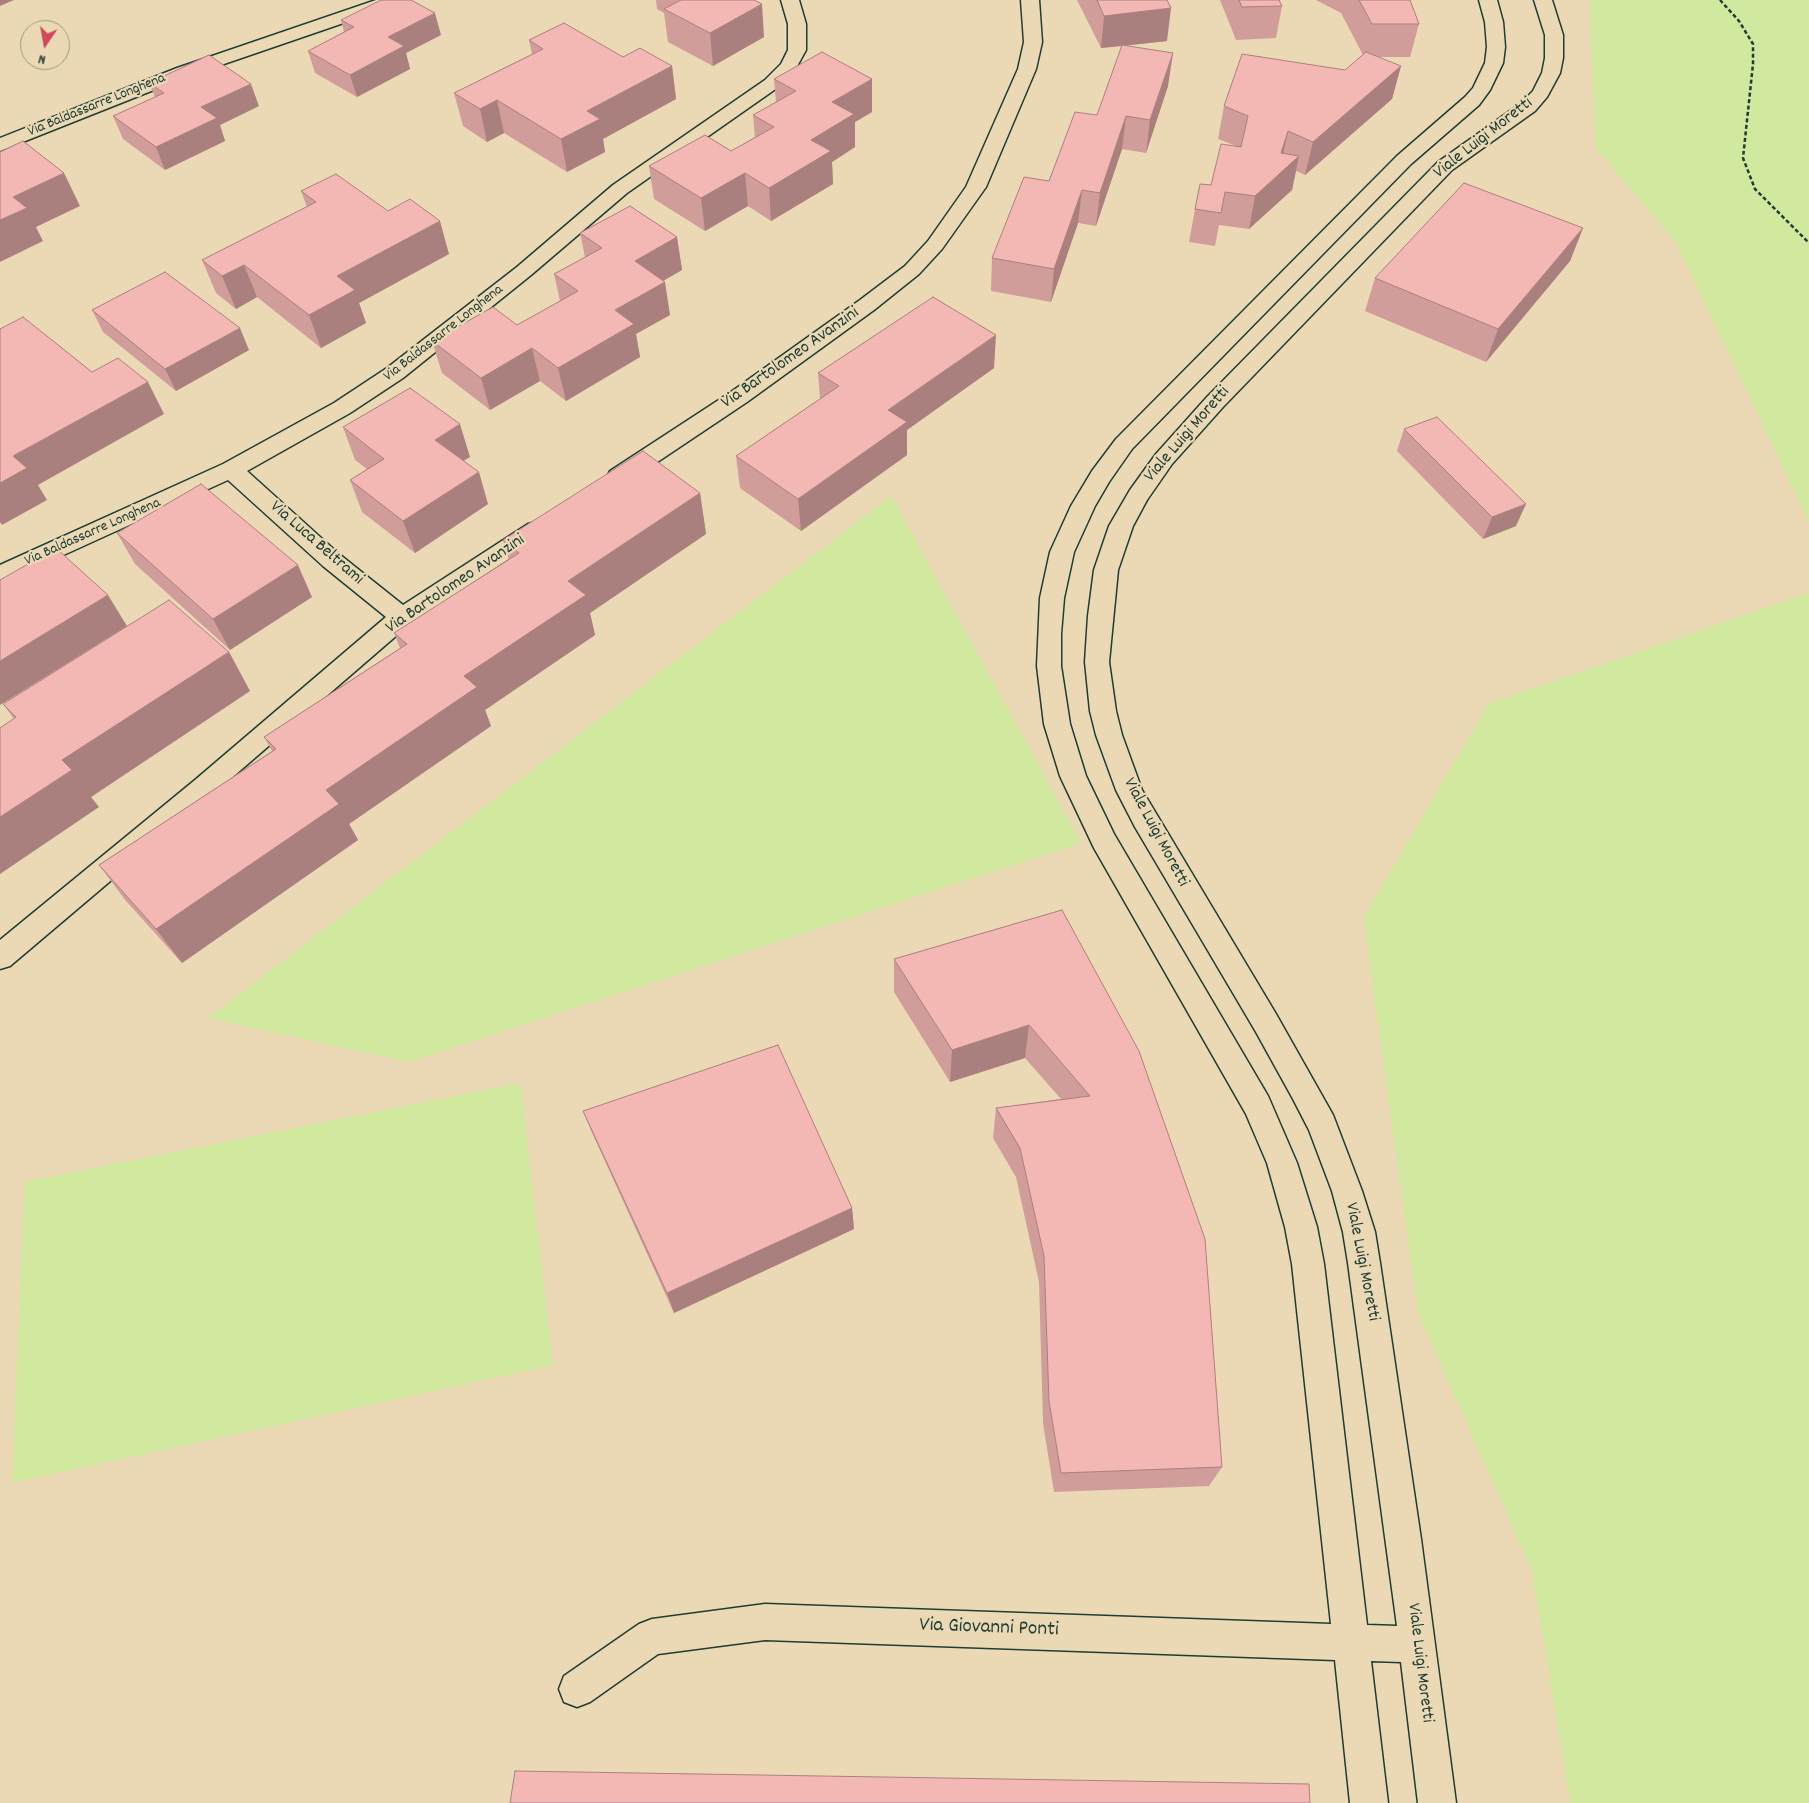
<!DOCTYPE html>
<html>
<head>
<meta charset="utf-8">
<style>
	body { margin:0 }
	#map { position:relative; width:1809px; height:1803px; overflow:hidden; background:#ebd9b6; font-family:Dekko,sans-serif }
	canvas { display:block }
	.north { position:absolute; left:20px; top:20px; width:50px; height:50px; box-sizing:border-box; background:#ebd9b6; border:1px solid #999b82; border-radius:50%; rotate:192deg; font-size:14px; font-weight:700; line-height:20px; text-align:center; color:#1f3d34 }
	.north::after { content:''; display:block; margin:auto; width:18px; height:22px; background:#d1495b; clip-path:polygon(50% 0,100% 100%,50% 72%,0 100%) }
</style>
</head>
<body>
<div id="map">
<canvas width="1809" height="1803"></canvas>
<div class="north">N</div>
</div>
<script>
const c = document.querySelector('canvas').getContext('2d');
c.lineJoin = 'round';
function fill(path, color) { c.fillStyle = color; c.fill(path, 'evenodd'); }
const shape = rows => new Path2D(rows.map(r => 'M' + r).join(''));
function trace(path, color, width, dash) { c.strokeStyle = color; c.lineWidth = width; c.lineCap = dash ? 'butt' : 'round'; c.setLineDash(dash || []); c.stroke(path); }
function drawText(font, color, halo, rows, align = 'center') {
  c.font = font + ' Dekko,sans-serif'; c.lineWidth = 4.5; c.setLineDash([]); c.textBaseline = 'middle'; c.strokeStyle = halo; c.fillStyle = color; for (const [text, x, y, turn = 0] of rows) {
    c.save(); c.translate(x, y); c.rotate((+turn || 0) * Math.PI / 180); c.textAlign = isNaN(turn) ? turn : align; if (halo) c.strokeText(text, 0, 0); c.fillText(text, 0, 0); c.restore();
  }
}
fill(shape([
	[1589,0,1809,0,1809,523,1676,243,1595,147],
	[891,496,1081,843,409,1062,208,1018],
	[1809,593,1809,1803,1570,1803,1532,1572,1418,1313,1363,918,1488,704],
	[520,1083,553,1365,12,1483,24,1182]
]), '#d0e99f');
const minor = shape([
	[376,0,402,0,399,4,189,76,0,151,0,138,177,68,376,0],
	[781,0,799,0,806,24,806,50,795,70,777,88,627,193,531,275,403,378,350,413,247,471,339,554,403,605,528,524,536,522,544,524,548,530,544,536,411,623,213,794,10,966,0,969,0,940,195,780,386,617,323,566,228,480,0,584,0,565,223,464,334,403,387,368,517,267,613,185,765,80,781,64,788,50,788,24,781,0],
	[1021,0,1039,0,1042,42,1036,69,986,187,942,249,919,274,874,310,747,402,626,483,618,485,610,483,607,477,610,471,731,392,860,300,905,266,928,241,966,187,1018,69,1024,42,1021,0],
	[1479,0,1497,0,1503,22,1505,47,1503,63,1490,90,1479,105,1411,164,1132,449,1109,482,1095,506,1074,552,1064,598,1061,634,1061,666,1070,724,1086,776,1114,834,1268,1096,1297,1163,1317,1227,1324,1264,1367,1625,1397,1626,1348,1263,1343,1232,1332,1191,1309,1130,1293,1099,1256,1032,1135,827,1116,790,1096,735,1090,711,1085,662,1088,616,1094,570,1109,526,1130,490,1156,454,1207,397,1438,162,1521,103,1533,91,1542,73,1545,58,1545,35,1534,0,1552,0,1563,35,1563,58,1560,73,1547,97,1535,111,1452,170,1223,407,1172,464,1147,500,1133,526,1118,570,1109,662,1116,711,1122,735,1142,790,1276,1014,1333,1115,1362,1191,1375,1232,1380,1263,1421,1539,1456,1803,1418,1803,1401,1662,1371,1661,1388,1803,1350,1803,1335,1660,765,1640,658,1654,590,1702,577,1707,564,1702,559,1689,564,1676,639,1624,652,1619,765,1604,1331,1624,1292,1264,1285,1227,1267,1163,1246,1114,1094,848,1060,776,1044,724,1037,666,1040,598,1050,552,1071,506,1092,471,1116,439,1397,156,1465,97,1473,88,1485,63,1487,47,1485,22,1479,0]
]);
trace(minor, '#1f3d34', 3);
trace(shape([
	[1720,0,1739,21,1753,44,1753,64,1743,158,1755,189,1809,243]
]), '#1f3d34', 2.5, [4, 2.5]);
fill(minor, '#ebd9b6');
fill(shape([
	[656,0,754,0,764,37,713,66,668,42,664,13,657,9],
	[1077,0,1167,0,1167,41,1124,46,1168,86,1146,153,1122,149,1096,226,1078,223,1051,302,991,291,992,258,1097,115,1122,46,1101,48],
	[1220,0,1279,0,1282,6,1276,38,1236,40],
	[1316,0,1410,0,1419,24,1410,57,1377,57,1401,66,1392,99,1305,175,1296,171,1292,190,1249,229,1219,225,1215,246,1189,242,1195,209,1236,146,1218,139,1224,106,1345,70,1363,55,1341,13],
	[341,20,441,35,406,53,410,69,357,97,315,73,308,51,344,32],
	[529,40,672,66,676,99,603,139,605,152,567,172,504,133,487,142,463,126,454,93,532,54],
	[774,79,872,79,872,112,855,122,855,147,832,162,833,184,771,221,748,206,705,231,654,199,649,166,731,151,755,137,753,115,776,102],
	[149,83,259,106,220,125,225,141,165,170,123,139,113,116,155,97],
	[301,191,449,254,359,303,366,323,321,348,257,297,236,309,216,293,202,260,307,207],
	[1583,228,1570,261,1486,362,1365,311,1375,278],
	[580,233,677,237,682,270,663,281,670,315,636,334,640,357,566,401,540,381,490,410,442,373,432,341,517,325,560,301,554,274,585,257],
	[92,310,249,350,176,391,103,332],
	[994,368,907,430,907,455,801,531,740,488,736,456,820,399,818,373],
	[343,427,470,457,463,461,488,504,415,553,362,512,350,480,367,469,355,460],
	[1404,429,1516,526,1483,539,1397,451],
	[700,493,706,534,590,613,595,635,485,710,491,726,349,824,358,840,182,963,126,901,99,865,272,751,264,737,400,648,394,633,509,560,503,540],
	[117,533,312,597,230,650,135,564],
	[229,652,250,691,91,797,99,807,14,719,3,704],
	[1062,910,1222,1467,1209,1486,1054,1492,1043,1423,1039,1282,1016,1177,993,1138,996,1108,1061,1099,1025,1058,950,1082,894,992,894,959],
	[583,1111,852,1208,854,1229,674,1313,593,1135]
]), '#d19d9b');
fill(shape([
	[0,0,14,0,0,6],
	[762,4,764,37,713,66,710,33],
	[1171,8,1167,41,1101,48,1104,16],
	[435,13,441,35,406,53,410,69,357,97,350,75,388,37],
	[1173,53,1168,86,1146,153,1150,120],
	[672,66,676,99,603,139,605,152,567,172,561,139,587,111],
	[1401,66,1392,99,1305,175,1313,142],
	[872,79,872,112,855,122,855,147,832,162,833,184,771,221,769,188,811,140,832,102],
	[251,84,259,106,220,125,225,141,165,170,156,147,201,107],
	[497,100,504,133,487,142,480,109],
	[1126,116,1122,149,1096,226,1100,193],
	[1288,131,1281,164,1299,156,1292,190,1249,229,1255,196,1281,153],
	[64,173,80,206,36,227,43,241,0,262,0,220,13,197],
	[745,173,748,206,705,231,701,198],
	[1082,190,1078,223,1051,302,1054,269],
	[440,221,449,254,359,303,366,323,321,348,309,315,337,276],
	[1583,228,1570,261,1486,362,1498,329],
	[677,237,682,270,640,294,635,261],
	[244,265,257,297,236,309,222,276],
	[665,282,670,315,636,334,640,357,566,401,558,368,615,310],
	[240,328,249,350,176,391,165,369],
	[996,335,994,368,907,430,907,455,801,531,798,499,888,410],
	[532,348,540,381,490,410,481,378],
	[148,382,164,414,38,485,47,500,2,525,0,522,0,483,13,456],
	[460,424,470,457,445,472,435,440],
	[479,472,488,504,415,553,403,521],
	[700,493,706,534,590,613,595,635,485,710,491,726,349,824,358,840,182,963,156,929,464,676,568,581],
	[1526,504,1516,526,1483,539,1492,517],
	[298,565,312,597,230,650,213,619],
	[108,595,127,626,0,705,0,661],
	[229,652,250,691,91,797,99,807,0,874,0,817,62,760],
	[1029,1025,1025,1058,950,1082,952,1050],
	[852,1208,854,1229,674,1313,667,1293]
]), '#aa807e');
const building = shape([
	[381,0,411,0,435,13,388,37,404,46,350,75,308,51,354,27,341,20,381,0],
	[681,0,754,0,762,4,710,33,664,9,681,0],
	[1097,0,1167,0,1171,8,1104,16,1097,0],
	[1239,0,1279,0,1282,6,1242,7,1239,0],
	[1359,0,1410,0,1419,24,1372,24,1359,0],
	[564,23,623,57,640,48,672,66,587,111,600,119,561,139,497,100,480,109,454,93,543,49,529,40,564,23],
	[1122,45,1173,53,1150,120,1126,116,1100,193,1082,190,1054,269,992,258,1024,177,1049,181,1075,112,1097,115,1122,45],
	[822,52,872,79,832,102,854,114,811,140,831,151,769,188,745,173,701,198,649,166,705,135,731,151,774,127,753,115,796,91,774,79,822,52],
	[1366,52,1401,66,1313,142,1288,131,1281,153,1299,156,1255,196,1225,192,1221,213,1195,209,1200,184,1211,185,1221,144,1241,147,1248,116,1224,106,1242,54,1345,70,1366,52],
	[209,55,251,84,201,107,217,118,156,147,113,116,164,93,149,83,209,55],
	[23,141,64,173,13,197,27,208,0,220,0,152,23,141],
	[336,174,388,211,410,199,440,221,337,276,355,290,309,315,244,265,222,276,202,260,316,202,301,191,336,174],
	[1464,183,1583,228,1498,329,1375,278,1464,183],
	[630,206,677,237,635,261,665,282,615,310,634,324,558,368,532,348,481,378,432,341,493,307,517,325,578,291,554,274,602,248,580,233,630,206],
	[165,272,240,328,165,369,92,310,165,272],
	[933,297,996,335,888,410,907,422,798,499,736,456,839,386,818,373,933,297],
	[23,317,92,372,118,358,148,382,13,456,27,468,0,483,0,329,23,317],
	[410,388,460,424,435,440,479,472,403,521,350,480,384,459,343,427,410,388],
	[1437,417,1526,504,1492,517,1404,429,1437,417],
	[643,451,700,493,568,581,586,595,464,676,477,687,326,790,339,804,156,929,99,865,276,749,264,737,407,644,394,633,519,553,503,540,643,451],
	[201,484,298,565,213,619,117,533,201,484],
	[56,548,108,595,0,661,0,580,56,548],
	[169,600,229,652,62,760,72,770,0,817,0,728,16,717,3,704,169,600],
	[1062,910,1139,1051,1205,1239,1222,1467,1061,1473,1049,1401,1044,1256,1020,1148,996,1108,1090,1096,1029,1025,952,1050,894,959,1062,910],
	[778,1045,852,1208,667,1293,583,1111,778,1045],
	[515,1771,1309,1784,1310,1803,510,1803,515,1771]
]);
fill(building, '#f3b7b4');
trace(building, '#aa807e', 1);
drawText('15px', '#1f3d34', '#ebd9b6', [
	["Via Baldassarre Longhena",97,106,-22],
	["Via Baldassarre Longhena",444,334,-38],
	["Via Baldassarre Longhena",93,533,-24]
]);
drawText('18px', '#1f3d34', '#ebd9b6', [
	["Viale Luigi Moretti",1484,139,-38],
	["Via Bartolomeo Avanzini",791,359,-35],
	["Viale Luigi Moretti",1188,435,-49],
	["Via Luca Beltrami",316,544,41],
	["Via Bartolomeo Avanzini",456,585,-34],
	["Viale Luigi Moretti",1155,833,62],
	["Viale Luigi Moretti",1361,1262,79],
	["Viale Luigi Moretti",1419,1663,83]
]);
drawText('21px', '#1f3d34', '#ebd9b6', [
	["Via Giovanni Ponti",989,1629,2]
]);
</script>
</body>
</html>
